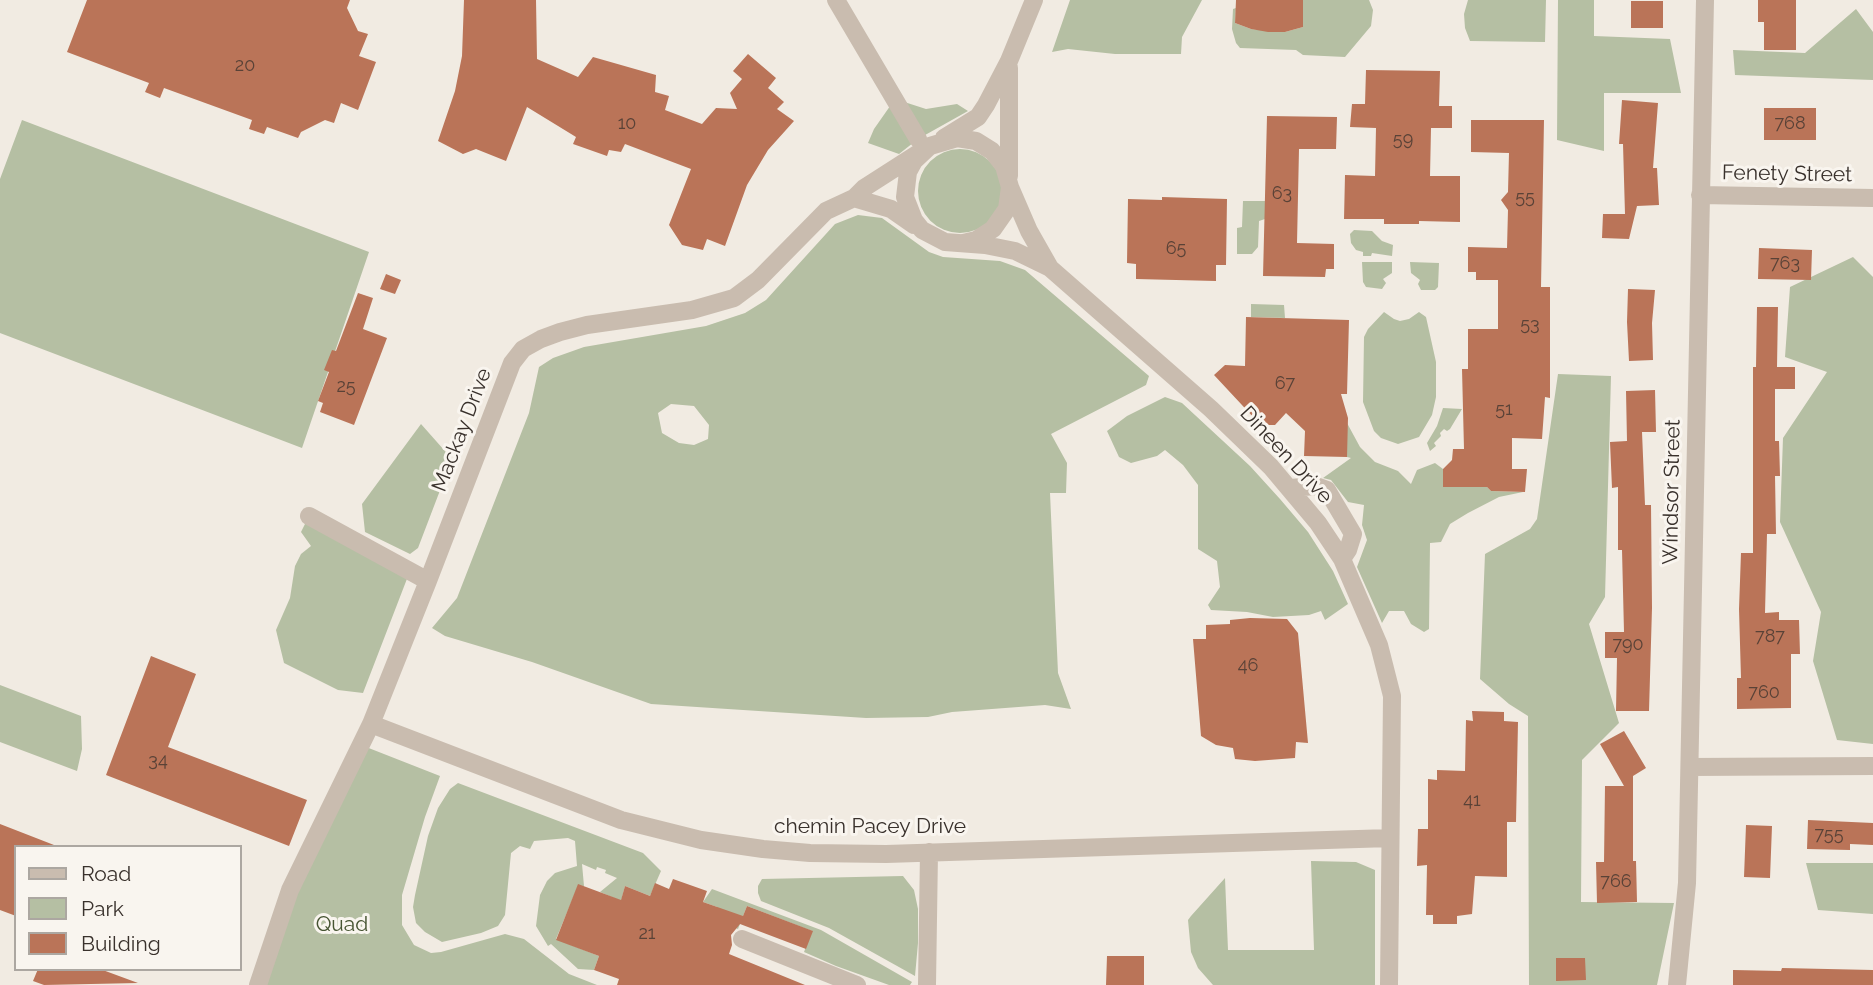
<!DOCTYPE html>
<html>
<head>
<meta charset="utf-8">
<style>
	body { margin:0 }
	#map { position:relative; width:1873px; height:985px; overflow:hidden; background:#f1ebe2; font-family:Raleway,sans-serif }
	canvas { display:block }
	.legend { position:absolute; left:14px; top:845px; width:228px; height:126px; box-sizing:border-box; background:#f9f5ef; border:2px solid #aca7a1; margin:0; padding:9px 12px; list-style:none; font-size:21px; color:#39312c }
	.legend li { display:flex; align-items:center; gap:14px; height:35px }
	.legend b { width:35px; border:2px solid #aca7a1 }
</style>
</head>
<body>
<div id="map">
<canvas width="1873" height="985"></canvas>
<ul class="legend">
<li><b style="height:9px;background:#c9bcaf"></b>Road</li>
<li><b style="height:19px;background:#b5bfa3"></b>Park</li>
<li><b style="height:19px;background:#ba7458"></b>Building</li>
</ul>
</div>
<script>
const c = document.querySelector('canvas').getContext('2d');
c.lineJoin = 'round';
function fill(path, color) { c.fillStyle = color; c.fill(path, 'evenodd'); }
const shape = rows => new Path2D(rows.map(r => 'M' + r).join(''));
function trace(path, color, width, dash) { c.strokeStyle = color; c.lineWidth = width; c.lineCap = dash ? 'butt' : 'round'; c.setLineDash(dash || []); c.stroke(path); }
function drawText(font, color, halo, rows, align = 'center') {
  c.font = font + ' Raleway,sans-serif'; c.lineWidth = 6; c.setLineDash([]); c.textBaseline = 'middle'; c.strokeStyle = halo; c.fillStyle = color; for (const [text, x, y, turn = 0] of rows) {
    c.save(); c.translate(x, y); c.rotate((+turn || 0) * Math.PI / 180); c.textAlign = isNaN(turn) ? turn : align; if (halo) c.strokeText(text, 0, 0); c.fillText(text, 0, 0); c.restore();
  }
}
fill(shape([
	[1070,0,1202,0,1182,37,1181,54,1115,54,1068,49,1052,52],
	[1303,0,1369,0,1373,10,1371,26,1345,57,1303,55,1296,50,1240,48,1236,43,1232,29,1233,9,1236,8,1235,23,1251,29,1285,32,1303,27],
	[1468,0,1546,0,1545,42,1470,41,1465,28,1464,14],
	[1558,0,1594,0,1594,36,1670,39,1681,93,1604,93,1604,151,1557,140],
	[1856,9,1873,32,1873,80,1735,75,1733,50,1805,53],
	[895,99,926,109,957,104,968,111,918,139,899,154,868,143,874,129],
	[22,120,369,252,302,448,0,333,0,179],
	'918 191a42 42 0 1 1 84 0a42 42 0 1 1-84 0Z',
	[1243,201,1265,201,1265,219,1259,221,1258,247,1252,254,1237,254,1237,228,1242,227],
	[858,215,882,218,929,252,943,257,1000,261,1025,270,1149,376,1146,385,1051,434,1067,463,1066,493,1050,493,1058,673,1071,709,1045,705,952,712,928,717,866,718,651,704,532,662,445,636,432,628,457,598,529,413,539,367,553,358,584,347,706,326,745,313,766,300,835,224],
	[671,404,694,406,709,425,708,439,694,445,679,443,662,433,658,413],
	[1354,230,1372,231,1382,241,1393,245,1392,256,1372,253,1371,256,1363,256,1363,252,1356,250,1351,243,1350,234],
	[1853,257,1873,277,1873,744,1837,740,1813,661,1821,612,1780,522,1783,438,1827,372,1785,357,1790,287],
	[1362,262,1392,262,1392,273,1383,279,1386,283,1382,289,1366,287,1363,282],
	[1410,262,1439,263,1438,287,1435,290,1421,290,1418,284,1420,280,1411,273],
	[1251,304,1284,305,1285,318,1251,317],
	[1384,312,1394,319,1400,321,1409,319,1419,312,1426,317,1436,362,1436,397,1432,415,1419,437,1398,444,1381,438,1374,431,1363,402,1364,337,1368,329],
	[1558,374,1611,376,1605,597,1589,624,1619,723,1582,760,1581,902,1674,903,1657,985,1529,985,1528,716,1509,704,1480,679,1485,554,1530,529,1537,519],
	[1165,397,1182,403,1250,466,1280,499,1308,532,1333,571,1348,604,1325,620,1321,611,1309,615,1273,617,1247,612,1211,610,1208,605,1220,587,1217,561,1198,549,1198,485,1183,465,1165,450,1157,456,1131,463,1119,457,1107,431,1127,416],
	[1443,408,1462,409,1450,429,1447,431,1444,429,1440,433,1441,436,1434,443,1436,446,1430,451,1427,443,1437,426],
	[1347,423,1360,447,1375,462,1398,471,1411,484,1417,470,1435,463,1443,469,1487,487,1491,491,1523,492,1499,497,1468,513,1450,524,1441,542,1430,543,1429,629,1424,632,1411,624,1404,611,1389,611,1382,623,1357,567,1367,540,1362,525,1364,505,1348,502,1331,480,1323,478,1351,458,1347,457],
	[421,424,452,459,418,548,410,554,365,532,362,504],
	[309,516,410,571,363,693,338,690,284,663,276,630,290,598,295,566,301,554,311,546,301,532],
	[0,685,81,716,82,749,77,771,0,742],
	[361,745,440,776,425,817,402,895,402,925,414,945,431,953,441,952,505,934,524,939,569,974,597,985,258,985],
	[458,783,643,853,661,871,650,896,625,886,621,901,600,892,617,878,605,873,606,870,597,867,596,870,582,864,584,886,578,886,556,939,599,956,594,970,578,969,551,944,548,946,536,926,540,895,547,881,555,873,577,866,575,841,568,838,534,841,530,849,520,846,511,853,505,915,498,926,481,933,442,942,425,932,416,923,413,907,415,895,428,836,438,808,450,789],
	[1311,861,1356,862,1375,870,1375,985,1213,985,1198,968,1191,952,1188,920,1191,916,1225,878,1228,950,1314,950],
	[1806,863,1873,863,1873,914,1818,910],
	[903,876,914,890,918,909,918,943,915,976,829,928,761,901,758,893,758,886,762,879],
	[712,889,821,930,912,982,910,985,889,985,836,966,804,952,812,931,747,906,738,929,712,919,717,907,703,902]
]), '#b5bfa3');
fill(shape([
	[87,0,350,0,347,8,358,31,368,34,359,56,376,62,358,110,341,103,334,123,325,120,301,132,298,138,267,127,264,134,249,129,252,120,164,88,160,98,145,92,149,83,67,52],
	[464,0,536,0,537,59,578,77,593,57,656,75,655,92,669,96,665,110,702,124,716,108,737,109,730,93,742,79,733,71,748,54,776,78,768,88,784,102,777,109,794,121,768,150,747,185,725,246,707,239,703,250,682,245,669,225,691,169,625,144,621,152,609,150,607,156,573,144,576,137,527,107,506,161,476,149,463,154,438,141,455,91,462,56],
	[1236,0,1303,0,1303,27,1285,32,1268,32,1251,29,1235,23],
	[1758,0,1796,0,1796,50,1764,50,1764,22,1758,22],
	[1631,1,1663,1,1663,28,1631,28],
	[1366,70,1440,71,1439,106,1452,106,1452,128,1431,128,1430,176,1460,176,1460,222,1419,221,1419,224,1384,224,1384,219,1344,219,1345,175,1375,176,1376,128,1350,127,1352,104,1365,104],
	[1622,100,1658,103,1653,168,1657,168,1659,205,1637,206,1629,239,1602,238,1603,214,1625,214,1623,144,1619,144],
	[1764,108,1816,108,1816,140,1764,140],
	[1267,116,1337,117,1336,149,1299,149,1297,243,1334,244,1334,269,1326,269,1325,277,1263,276],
	[1471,120,1544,120,1541,287,1550,287,1550,398,1545,397,1542,439,1512,438,1512,469,1527,469,1525,492,1491,491,1487,487,1443,487,1443,469,1452,460,1453,449,1464,449,1462,369,1468,369,1468,329,1498,329,1498,280,1476,280,1476,272,1468,272,1468,247,1507,248,1508,210,1501,200,1508,192,1509,153,1471,152],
	[1162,197,1227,199,1226,265,1216,265,1216,281,1136,279,1136,264,1127,263,1128,199,1162,200],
	[1759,248,1812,250,1811,280,1758,279],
	[386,274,401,280,395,294,380,289],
	[1628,289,1655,290,1652,323,1653,360,1629,361,1627,322],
	[358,293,373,298,363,329,387,338,354,425,320,412,323,403,318,401,329,372,324,370,332,350,336,351],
	[1757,307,1778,307,1777,367,1795,367,1795,389,1775,389,1775,441,1779,441,1780,476,1775,476,1776,534,1767,534,1765,613,1779,612,1779,620,1799,620,1800,654,1791,654,1791,708,1737,709,1737,678,1741,678,1739,609,1741,553,1753,553,1753,367,1756,367],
	[1246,317,1349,320,1347,394,1341,394,1348,418,1347,457,1304,456,1305,431,1286,413,1275,425,1267,425,1258,416,1255,419,1214,375,1225,365,1245,366],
	[1655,390,1656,432,1642,432,1645,505,1651,505,1652,608,1649,711,1616,711,1617,658,1605,658,1605,632,1624,632,1622,550,1618,550,1618,487,1612,488,1610,442,1627,441,1626,391],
	[1250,618,1287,619,1298,633,1308,743,1296,742,1295,758,1255,761,1235,759,1233,748,1216,745,1201,736,1193,639,1206,639,1206,625,1230,624,1230,620],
	[151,656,196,674,168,747,307,800,289,846,106,775],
	[1472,711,1504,712,1504,721,1518,722,1516,822,1507,822,1507,877,1475,876,1472,914,1457,916,1457,924,1433,924,1433,915,1426,915,1427,865,1417,866,1418,829,1428,829,1428,779,1437,780,1437,770,1465,771,1466,720,1473,721],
	[1624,731,1646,768,1633,776,1633,861,1636,861,1637,902,1597,903,1596,862,1604,862,1605,786,1624,786,1600,744],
	[1808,820,1873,823,1873,845,1850,844,1850,850,1807,849],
	[0,824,54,845,16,847,16,916,0,910],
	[1746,825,1772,826,1770,878,1744,877],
	[673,879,707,891,703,902,743,916,747,906,813,931,806,949,740,924,731,935,732,945,729,954,805,985,617,985,619,979,594,970,599,956,556,940,578,884,621,900,625,886,650,896,655,883,669,889],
	[1107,956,1144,956,1144,985,1106,985],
	[1556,958,1585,958,1586,980,1556,981],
	[1782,968,1873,970,1873,985,1733,985,1733,970,1781,971],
	[38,969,100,969,138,983,44,985,33,981]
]), '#ba7458');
trace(shape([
	[836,0,918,139],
	[1009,68,1009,176],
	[944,138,978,117,986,105,1009,61,1034,0],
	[1010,187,1029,231,1050,268],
	[1700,195,1873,198],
	[854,198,891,209,914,225],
	[963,243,976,240,993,229,1007,209,1010,187,1004,166,992,151,976,141,957,138,930,146,914,161,908,172,905,197,914,220,922,230,945,242,985,245,1015,251,1050,268,1211,409,1271,467,1318,523,1342,559,1379,645,1392,696,1389,985],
	[1290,488,1316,486,1327,490,1353,534,1348,550,1342,559],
	[309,516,428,581],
	[371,724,621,820,701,840,763,849,810,853,886,854,1390,838],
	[1690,767,1873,766],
	[742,939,857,985],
	[258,985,290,890,371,724,428,581,512,363,523,349,541,339,560,332,587,325,692,310,734,298,758,280,826,211,854,198,864,188,917,154],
	[927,985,929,852],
	[1677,985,1687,883,1705,0]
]), '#c9bcaf', 18);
drawText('18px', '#594237', null, [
	["20",245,66],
	["10",627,124],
	["768",1790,124],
	["59",1403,140],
	["63",1282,194],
	["55",1525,198],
	["65",1176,249],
	["763",1785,264],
	["53",1530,325],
	["67",1285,384],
	["25",346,387],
	["51",1504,410],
	["787",1770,637],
	["790",1628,645],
	["46",1248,666],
	["760",1764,693],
	["34",158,761],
	["41",1472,801],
	["755",1829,835],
	["766",1616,882],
	["21",647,934]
]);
drawText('21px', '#39312c', '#f9f5ef', [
	["Fenety Street",1787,174,1],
	["Mackay Drive",462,430,-69],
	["Dineen Drive",1286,455,47],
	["Windsor Street",1672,492,-89],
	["chemin Pacey Drive",870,827]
]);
drawText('21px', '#465432', '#f9f5ef', [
	["Quad",342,925]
]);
</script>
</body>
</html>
